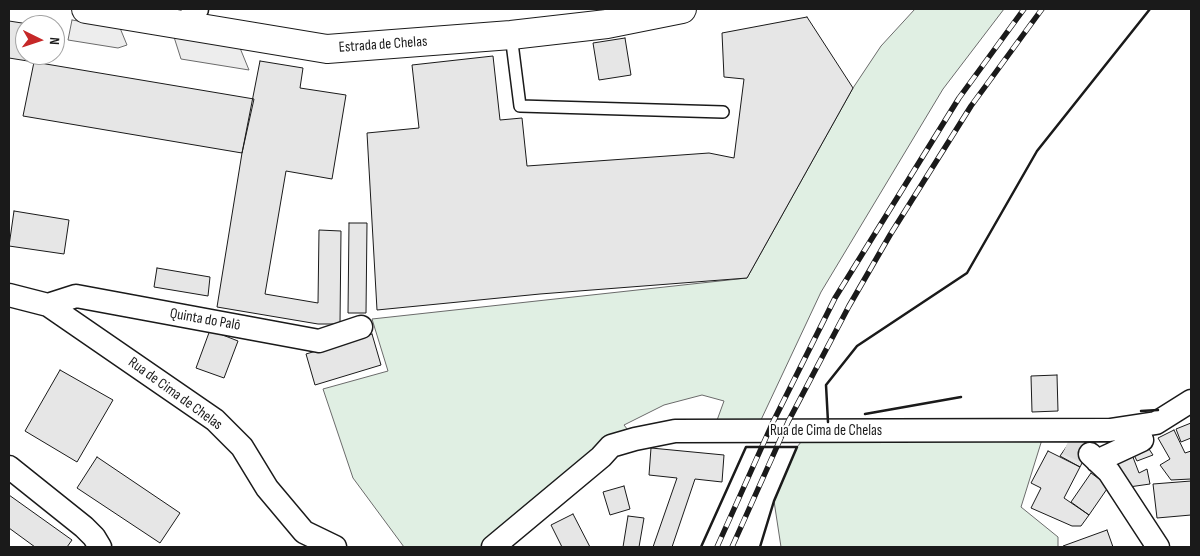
<!DOCTYPE html>
<html>
<head>
<meta charset="utf-8">
<style>
	body { margin:0 }
	#map { position:relative; width:1200px; height:556px; overflow:hidden; background:#fff; font-family:"Sofia Sans Condensed",sans-serif }
	canvas { display:block }
	.frame { position:absolute; inset:0; border:10px solid #1a1a1a; pointer-events:none }
	.north { position:absolute; left:15px; top:15px; width:50px; height:50px; box-sizing:border-box; background:#fff; border:1px solid #a3a3a3; border-radius:50%; rotate:94deg; font-size:14px; font-weight:700; line-height:20px; text-align:center; color:#1a1a1a }
	.north::after { content:''; display:block; margin:auto; width:18px; height:22px; background:#c62828; clip-path:polygon(50% 0,100% 100%,50% 72%,0 100%) }
</style>
</head>
<body>
<div id="map">
<canvas width="1200" height="556"></canvas>
<div class="frame"></div>
<div class="north">N</div>
</div>
<script>
const c = document.querySelector('canvas').getContext('2d');
c.lineJoin = 'round';
function fill(path, color) { c.fillStyle = color; c.fill(path, 'evenodd'); }
const shape = rows => new Path2D(rows.map(r => 'M' + r).join(''));
function trace(path, color, width, dash) { c.strokeStyle = color; c.lineWidth = width; c.lineCap = dash ? 'butt' : 'round'; c.setLineDash(dash || []); c.stroke(path); }
function drawText(font, color, halo, rows, align = 'center') {
  c.font = font + ' "Sofia Sans Condensed",sans-serif'; c.lineWidth = 4; c.setLineDash([]); c.textBaseline = 'middle'; c.strokeStyle = halo; c.fillStyle = color; for (const [text, x, y, turn = 0] of rows) {
    c.save(); c.translate(x, y); c.rotate((+turn || 0) * Math.PI / 180); c.textAlign = isNaN(turn) ? turn : align; if (halo) c.strokeText(text, 0, 0); c.fillText(text, 0, 0); c.restore();
  }
}
const green = shape([
	[915,9,1004,9,943,89,821,292,760,422,716,423,724,401,702,395,664,405,624,425,635,439,493,547,404,547,353,478,323,389,388,371,372,319,747,278,853,88,881,46,915,9],
	[1045,430,1021,507,1058,537,1058,547,781,547,774,501,797,447,810,431,1045,430]
]);
fill(green, '#e0efe3');
trace(green, '#6a6a6a', 1);
const parking = shape([
	[72,20,120,28,127,45,118,48,68,40,72,20],
	[174,37,240,48,249,70,181,59,174,37]
]);
fill(parking, '#ededed');
trace(parking, '#6a6a6a', 1);
const building = shape([
	[807,17,853,88,747,278,540,294,377,310,367,133,419,128,412,65,493,56,500,120,522,118,527,166,709,153,734,158,744,79,724,77,722,33,807,17],
	[9,21,35,25,25,25,25,55,36,55,34,62,9,58,9,21],
	[625,38,631,75,599,80,593,43,625,38],
	[260,61,303,68,300,88,346,95,332,179,286,171,265,294,318,303,319,230,341,231,340,324,318,324,217,307,242,153,260,61],
	[34,62,254,99,242,153,23,116,34,62],
	[14,211,69,220,64,254,9,246,14,211],
	[349,223,367,223,366,313,348,313,349,223],
	[157,268,210,277,208,296,154,287,157,268],
	[210,330,238,341,224,378,196,368,210,330],
	[372,334,381,365,315,385,306,354,372,334],
	[60,370,113,400,77,462,25,431,60,370],
	[1057,375,1058,411,1032,412,1031,376,1057,375],
	[1191,423,1191,438,1181,442,1176,429,1191,423],
	[1174,430,1185,453,1191,451,1191,479,1171,480,1160,465,1170,459,1158,438,1174,430],
	[1076,433,1097,434,1080,467,1060,456,1076,433],
	[1147,446,1153,455,1137,461,1132,451,1147,446],
	[651,448,724,455,722,482,695,479,672,547,653,547,677,478,649,475,651,448],
	[1048,451,1080,467,1064,498,1089,515,1081,526,1072,526,1031,508,1041,488,1031,483,1048,451],
	[1131,452,1139,473,1147,469,1150,484,1129,487,1114,470,1118,458,1131,452],
	[97,457,180,513,160,543,77,488,97,457],
	[1091,473,1109,486,1089,515,1071,502,1091,473],
	[1191,481,1191,515,1157,518,1153,484,1191,481],
	[624,486,630,509,610,515,603,492,624,486],
	[9,495,72,540,67,547,35,547,9,528,9,495],
	[573,514,590,547,562,547,551,525,573,514],
	[628,516,644,518,639,547,623,547,628,516],
	[1107,530,1113,547,1063,547,1063,546,1107,530]
]);
fill(building, '#e6e6e6');
trace(building, '#1a1a1a', 1);
trace(shape([
	[1067,444,1090,454]
]), '#ddd', 22, [22, 11]);
const service = shape([
	[511,35,520,106,723,112]
]);
const minor = shape([
	[184,25,197,9],
	[9,295,48,305,215,420,242,447,267,488,304,532,335,547],
	[48,305,76,296,319,341,361,327],
	[1090,454,1109,472,1158,547],
	[1097,461,1142,440],
	[9,467,84,527,94,537,100,547],
	[493,547,601,457,611,446,635,439,675,431,1110,430,1156,423,1191,401]
]);
const secondary = shape([
	[86,9,327,49,511,35,607,24,682,9]
]);
trace(service, '#1a1a1a', 14);
trace(minor, '#1a1a1a', 25);
trace(secondary, '#1a1a1a', 30);
trace(service, '#fff', 11);
trace(minor, '#fff', 22);
trace(secondary, '#fff', 28);
const rail = shape([
	[717,547,773,422,835,298,959,98,1024,9],
	[732,547,788,422,849,306,890,235,971,106,1042,9]
]);
trace(rail, '#1a1a1a', 5.5);
trace(rail, '#fff', 4, [11]);
trace(shape([
	[1141,411,1158,410],
	[865,414,961,397],
	[828,422,826,385,857,346,967,273,1037,151,1150,9],
	[701,547,746,447,797,447,774,501,760,547]
]), '#1a1a1a', 2.5);
drawText('15px', '#1a1a1a', '#fff', [
	["Estrada de Chelas",383,45,-4],
	["Quinta do Palô",205,320,10],
	["Rua de Cima de Chelas",175,394,36],
	["Rua de Cima de Chelas",826,431]
]);
</script>
</body>
</html>
